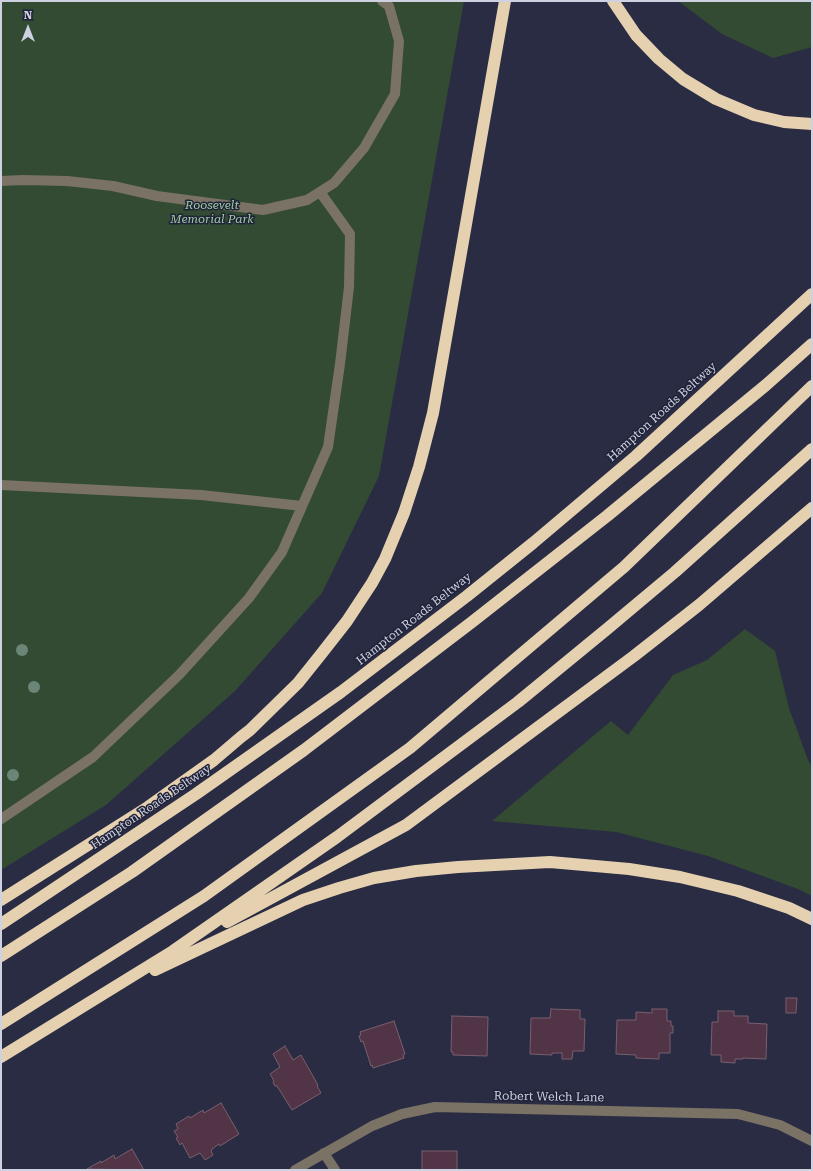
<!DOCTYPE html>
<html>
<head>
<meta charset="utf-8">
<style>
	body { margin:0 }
	#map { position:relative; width:813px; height:1171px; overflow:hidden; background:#2a2c43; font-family:"Roboto Serif",serif }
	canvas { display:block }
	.frame { position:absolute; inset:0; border:2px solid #ced1e0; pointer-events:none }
	.north { position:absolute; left:8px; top:8px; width:40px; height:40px; -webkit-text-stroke:3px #202339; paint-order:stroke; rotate:0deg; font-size:11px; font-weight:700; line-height:16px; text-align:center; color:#ced1e0 }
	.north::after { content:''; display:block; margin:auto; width:14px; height:18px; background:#ced1e0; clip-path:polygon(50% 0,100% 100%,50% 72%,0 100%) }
</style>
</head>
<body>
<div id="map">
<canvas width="813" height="1171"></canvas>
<div class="frame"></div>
<div class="north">N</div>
</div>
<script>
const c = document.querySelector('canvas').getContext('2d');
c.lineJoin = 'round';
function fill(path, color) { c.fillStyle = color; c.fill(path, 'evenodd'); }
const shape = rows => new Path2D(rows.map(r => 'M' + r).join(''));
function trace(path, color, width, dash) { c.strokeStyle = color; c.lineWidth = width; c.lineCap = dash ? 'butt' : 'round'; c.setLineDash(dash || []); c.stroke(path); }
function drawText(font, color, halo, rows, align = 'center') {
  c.font = font + ' "Roboto Serif",serif'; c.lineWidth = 3; c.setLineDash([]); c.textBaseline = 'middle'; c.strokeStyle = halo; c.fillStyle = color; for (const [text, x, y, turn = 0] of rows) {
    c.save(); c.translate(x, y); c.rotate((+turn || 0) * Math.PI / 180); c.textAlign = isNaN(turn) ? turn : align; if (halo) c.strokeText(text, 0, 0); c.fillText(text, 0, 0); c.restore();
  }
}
fill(shape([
	[1,1,464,1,379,476,322,593,235,691,106,805,1,870],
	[678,1,812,1,812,47,773,58,722,34],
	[745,629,775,651,789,708,808,760,812,767,812,896,798,889,708,856,616,832,492,821,611,721,628,735,673,675,707,660]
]), '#334a33');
const building = shape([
	[786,998,797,998,796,1013,786,1013,786,998],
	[551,1009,580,1010,580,1019,585,1019,584,1051,573,1051,572,1059,562,1059,562,1053,552,1053,552,1055,530,1054,531,1018,550,1018,551,1009],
	[652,1009,667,1009,667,1021,671,1021,671,1026,673,1026,673,1033,670,1033,670,1053,659,1053,659,1059,636,1058,636,1055,616,1054,617,1020,636,1020,636,1012,652,1013,652,1009],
	[718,1011,734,1011,734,1016,748,1016,748,1023,767,1024,766,1059,743,1058,743,1059,735,1059,735,1063,721,1062,721,1055,711,1055,712,1022,718,1022,718,1011],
	[452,1016,488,1017,487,1056,453,1055,453,1052,451,1052,452,1016],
	[394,1021,405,1054,403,1055,404,1058,373,1068,372,1065,371,1066,363,1041,361,1042,359,1036,361,1035,360,1032,394,1021],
	[285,1046,293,1060,301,1055,318,1085,317,1086,321,1093,292,1110,277,1086,275,1086,273,1082,274,1081,270,1074,280,1067,273,1054,285,1046],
	[221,1103,239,1134,220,1146,219,1144,212,1149,212,1150,211,1151,213,1155,205,1160,200,1153,190,1158,182,1143,180,1145,176,1138,178,1137,174,1131,178,1129,176,1124,189,1116,190,1118,203,1110,204,1113,221,1103],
	[132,1149,144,1170,87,1169,101,1161,101,1163,114,1155,115,1159,132,1149],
	[422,1151,457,1151,457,1170,422,1170,422,1151]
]);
fill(building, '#513546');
trace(building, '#7a5f6f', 1);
trace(shape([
	[1,181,23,180,67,181,113,186,157,196,263,210,307,200,334,183,364,148,395,94,399,41,389,6,382,1],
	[1,485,201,495,302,506],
	[1,819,93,757,179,675,249,598,282,552,328,447,340,364,349,287,350,234,320,192],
	[324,1153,335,1170],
	[295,1170,372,1126,402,1114,435,1107,738,1114,780,1125,812,1141]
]), '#7b7266', 10);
trace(shape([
	[613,1,636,35,659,59,683,79,716,99,754,115,784,122,812,124],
	[1,900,148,807,214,760,241,737,250,730,298,683,322,653,347,621,372,583,385,559,404,513,419,467,433,413,505,1],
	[227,922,406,825,634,656,699,605,812,508],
	[1,924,196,794,341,692,467,596,533,543,636,456,812,294],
	[1,956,132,872,304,750,472,622,607,516,766,385,812,344],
	[155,970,303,900,339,888,374,878,416,871,458,867,550,862,629,869,680,877,738,891,789,908,812,919],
	[1,1024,204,896,410,748,624,567,812,386],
	[1,1057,173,951,337,837,518,702,607,629,675,572,812,449]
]), '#e5d0b0', 12);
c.fillStyle = '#6b8577';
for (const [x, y] of [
	[22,650],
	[34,687],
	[13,775]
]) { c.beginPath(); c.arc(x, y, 6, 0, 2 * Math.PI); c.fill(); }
drawText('italic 12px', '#a0cda1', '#202339', [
	["Roosevelt",212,205],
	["Memorial Park",212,219]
]);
drawText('12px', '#ced1e0', '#202339', [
	["Hampton Roads Beltway",662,412,-42],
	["Hampton Roads Beltway",414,619,-38],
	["Hampton Roads Beltway",151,807,-34],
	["Robert Welch Lane",549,1097,1]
]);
</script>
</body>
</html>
